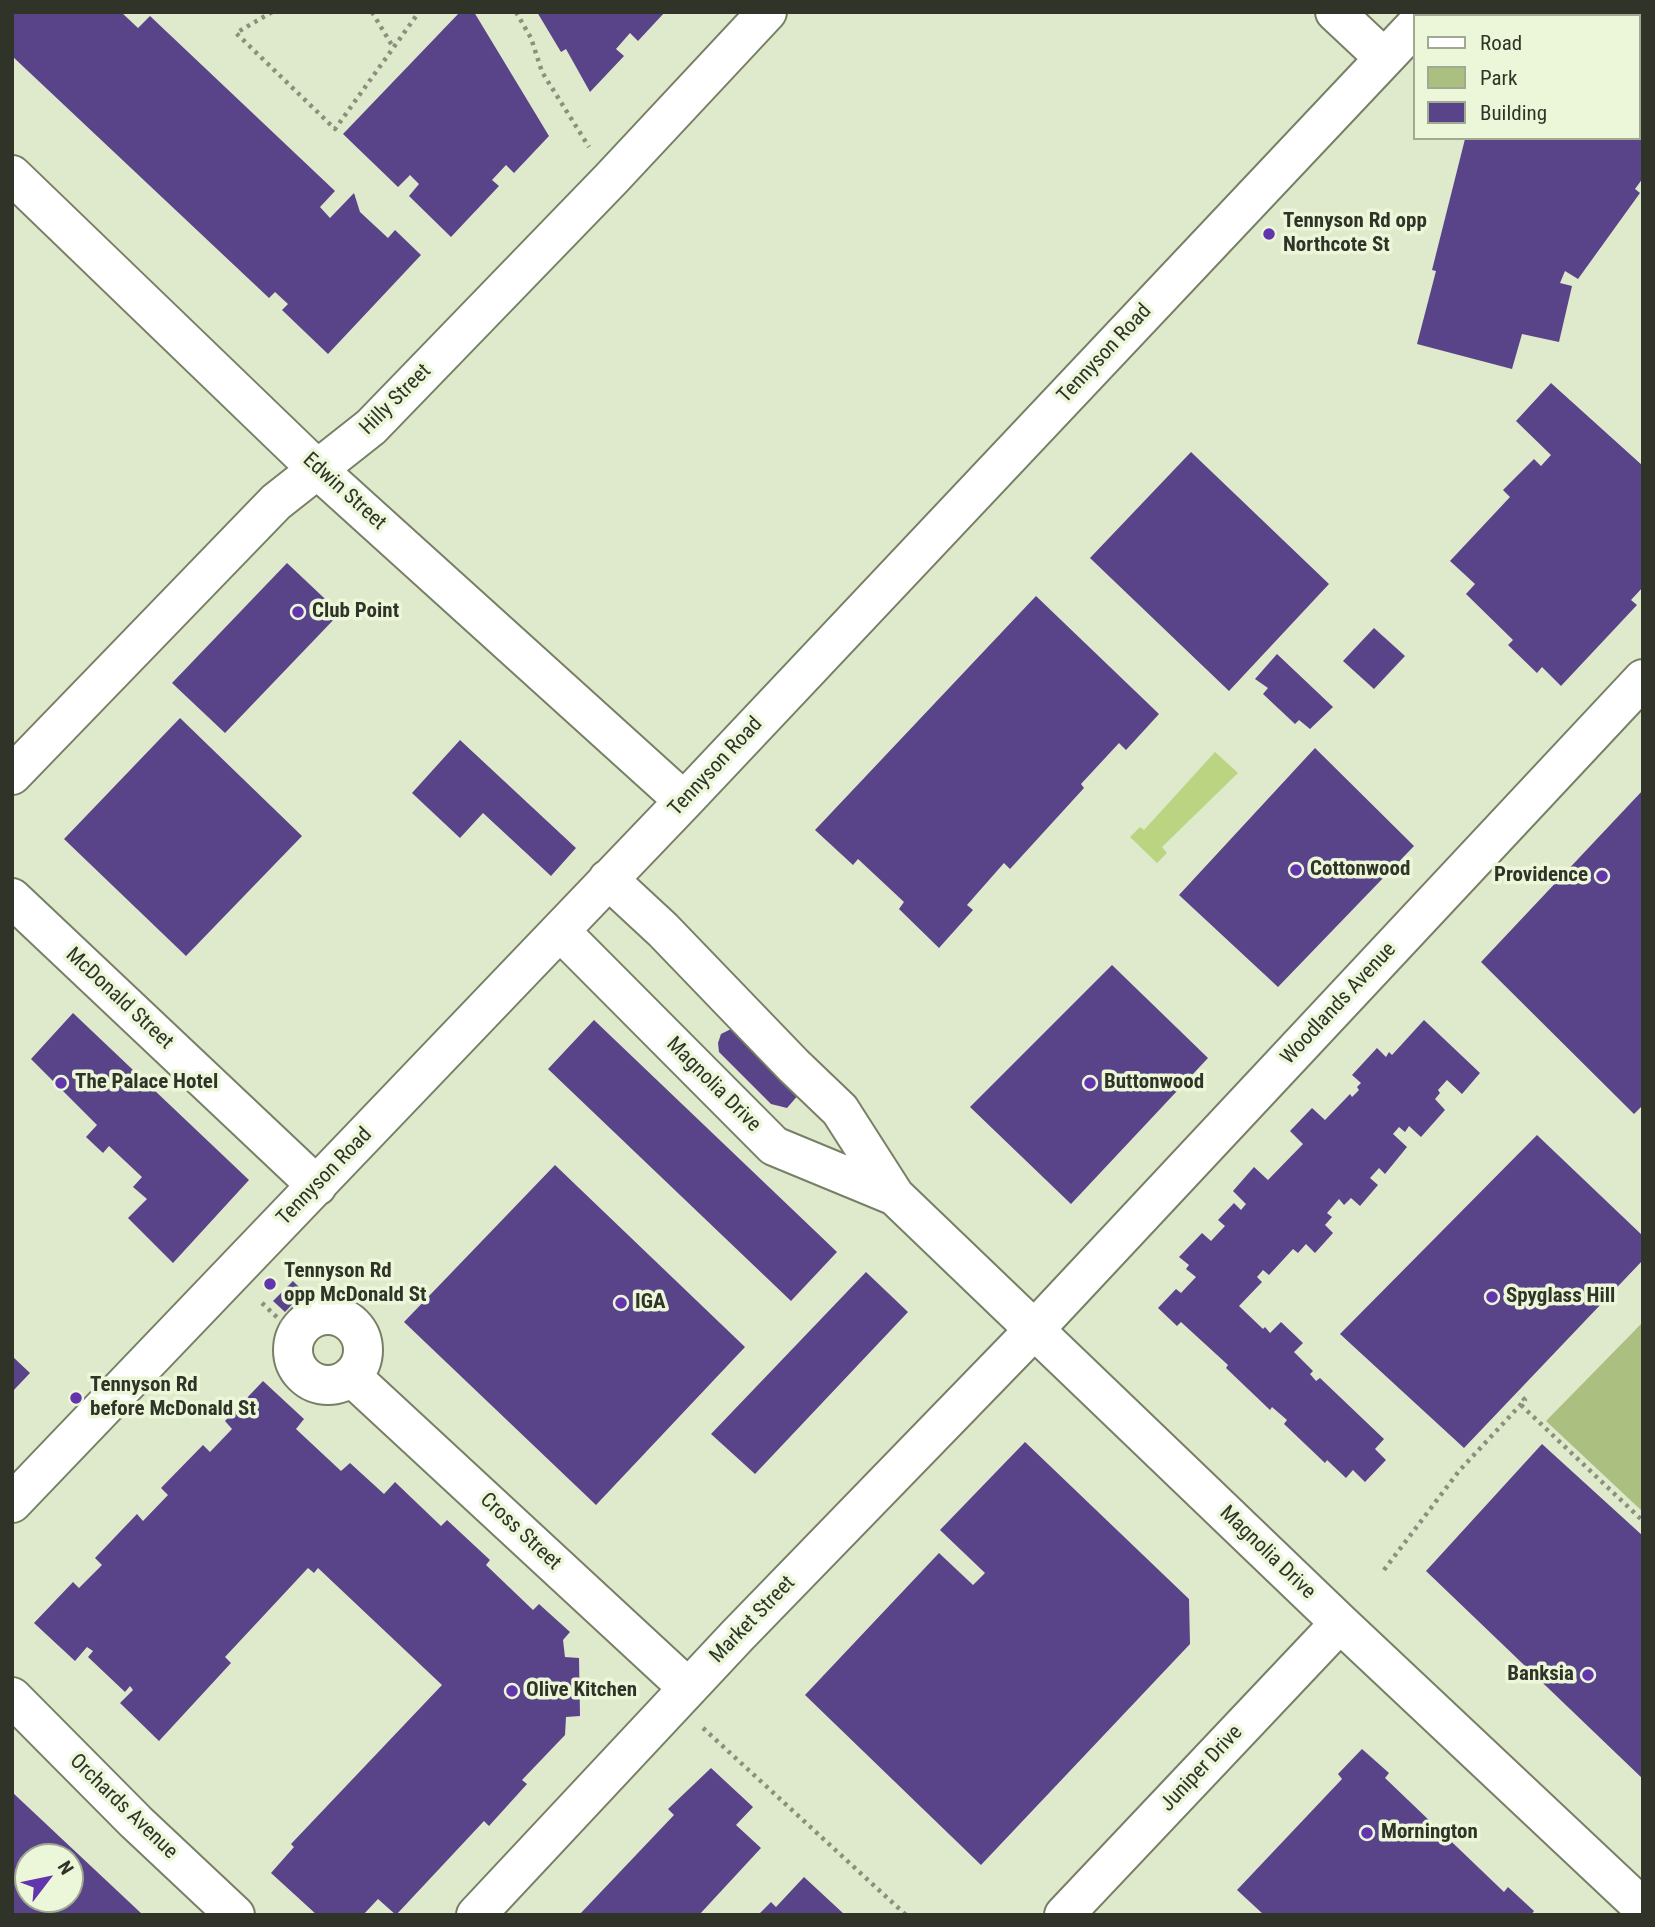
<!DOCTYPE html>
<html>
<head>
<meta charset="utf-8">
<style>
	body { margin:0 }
	#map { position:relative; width:1655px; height:1927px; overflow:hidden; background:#dfe9cc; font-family:"Roboto Condensed",sans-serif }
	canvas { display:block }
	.frame { position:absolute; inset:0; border:14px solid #2f3328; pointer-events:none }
	.legend { position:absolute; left:1413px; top:14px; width:228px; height:126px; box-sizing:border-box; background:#ecf7d9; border:2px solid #a0a992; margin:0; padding:9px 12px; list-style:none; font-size:21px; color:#2f3328 }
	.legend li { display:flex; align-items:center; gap:14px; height:35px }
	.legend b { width:35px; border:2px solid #a0a992 }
	.north { position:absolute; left:14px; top:1843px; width:70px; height:70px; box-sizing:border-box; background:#ecf7d9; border:2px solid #a0a992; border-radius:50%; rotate:58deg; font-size:19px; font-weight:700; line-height:28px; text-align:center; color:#2f3328 }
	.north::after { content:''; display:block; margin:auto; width:24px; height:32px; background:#6335ad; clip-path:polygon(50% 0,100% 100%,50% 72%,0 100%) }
</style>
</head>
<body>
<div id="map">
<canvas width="1655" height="1927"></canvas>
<div class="frame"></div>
<ul class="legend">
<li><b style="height:9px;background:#fff"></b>Road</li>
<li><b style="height:19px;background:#abbf81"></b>Park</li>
<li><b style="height:19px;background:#594489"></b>Building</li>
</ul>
<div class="north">N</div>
</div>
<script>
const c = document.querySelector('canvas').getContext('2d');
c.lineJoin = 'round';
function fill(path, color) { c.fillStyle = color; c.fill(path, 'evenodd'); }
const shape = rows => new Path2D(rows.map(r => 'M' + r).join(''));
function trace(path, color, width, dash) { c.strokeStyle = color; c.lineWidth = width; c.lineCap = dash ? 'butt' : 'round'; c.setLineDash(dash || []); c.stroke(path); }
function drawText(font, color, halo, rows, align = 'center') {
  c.font = font + ' "Roboto Condensed",sans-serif'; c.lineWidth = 7; c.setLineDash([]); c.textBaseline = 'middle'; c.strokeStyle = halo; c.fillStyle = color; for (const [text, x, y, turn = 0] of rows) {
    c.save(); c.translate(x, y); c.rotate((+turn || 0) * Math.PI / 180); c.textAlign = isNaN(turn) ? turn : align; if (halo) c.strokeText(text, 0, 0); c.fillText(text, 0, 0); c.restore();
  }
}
fill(shape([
	[1643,1322,1643,1512,1546,1421]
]), '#abbf81');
fill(shape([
	[1215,752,1238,773,1162,847,1167,853,1157,863,1130,837,1140,827,1144,830]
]), '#bad481');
fill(shape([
	[12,12,121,12,138,28,150,16,335,191,320,207,330,218,354,193,360,212,388,238,395,230,421,255,328,354,282,310,288,304,275,292,269,298,12,56],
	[460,12,474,12,549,136,514,173,506,165,492,180,499,186,451,237,409,196,419,184,410,175,398,187,343,134],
	[537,12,665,12,638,41,630,33,616,49,624,56,590,92,566,49,561,52],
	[1639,62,1643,65,1643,178,1635,189,1640,193,1578,279,1565,271,1560,283,1572,286,1559,342,1522,334,1512,369,1417,344,1436,271,1432,270,1465,139,1639,138],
	[1551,383,1643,466,1643,587,1631,600,1637,605,1561,686,1542,667,1537,673,1508,645,1513,640,1466,594,1475,584,1450,561,1510,497,1503,490,1534,459,1541,466,1551,455,1516,421],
	[1191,452,1329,584,1229,691,1090,558],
	[287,563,340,613,225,733,172,683],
	[1036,596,1159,714,1126,750,1119,743,1081,784,1084,788,1010,869,1004,863,967,905,973,910,939,948,899,909,904,902,858,859,853,865,815,830],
	[1374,628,1405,656,1374,689,1343,661],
	[1277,654,1333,707,1310,729,1299,720,1295,724,1263,694,1268,688,1255,679],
	[180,718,302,836,186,956,64,839],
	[460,740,576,848,551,876,483,813,460,838,412,793],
	[1315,748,1414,846,1278,987,1179,895],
	[1643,790,1643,1105,1634,1114,1481,962],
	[1112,965,1208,1058,1071,1204,970,1107],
	[73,1013,249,1180,173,1263,128,1218,147,1199,133,1187,142,1177,109,1146,103,1153,86,1137,97,1125,31,1059],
	[594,1020,837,1252,791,1301,548,1069],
	[1424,1020,1480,1073,1462,1094,1447,1080,1438,1090,1440,1093,1435,1099,1445,1110,1421,1137,1409,1126,1405,1132,1399,1127,1393,1134,1407,1147,1385,1174,1379,1168,1370,1178,1378,1185,1360,1206,1351,1198,1344,1205,1339,1199,1327,1213,1332,1217,1325,1225,1333,1233,1315,1253,1306,1244,1298,1253,1293,1249,1269,1275,1263,1270,1257,1277,1262,1282,1239,1306,1263,1329,1265,1327,1270,1333,1281,1322,1303,1343,1294,1352,1313,1371,1310,1374,1316,1381,1320,1378,1384,1439,1375,1449,1386,1460,1365,1482,1353,1470,1346,1478,1327,1460,1325,1463,1284,1424,1287,1420,1272,1407,1270,1410,1226,1368,1228,1365,1181,1322,1177,1326,1158,1308,1176,1289,1181,1293,1196,1277,1186,1269,1189,1265,1179,1257,1202,1233,1211,1241,1225,1226,1218,1220,1234,1203,1241,1210,1246,1204,1233,1191,1254,1167,1268,1180,1303,1144,1290,1131,1312,1108,1325,1120,1350,1094,1352,1097,1359,1090,1357,1087,1361,1083,1352,1075,1377,1048,1386,1057,1389,1052,1392,1055],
	[735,1027,800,1093,787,1108,771,1104,719,1052,718,1043,721,1034],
	[1537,1135,1643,1236,1643,1260,1464,1448,1340,1334],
	[555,1165,745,1347,596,1505,404,1322],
	[866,1272,908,1312,755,1474,711,1434],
	[293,1281,304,1292,285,1312,273,1301],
	[12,1356,30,1373,12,1392],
	[263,1381,304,1419,296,1429,341,1471,350,1463,384,1494,395,1482,441,1526,447,1520,490,1560,486,1565,533,1610,539,1604,570,1632,563,1640,565,1657,579,1658,580,1716,566,1717,565,1735,522,1780,527,1784,489,1826,484,1821,396,1915,378,1899,363,1915,317,1915,271,1873,294,1847,291,1844,442,1685,318,1568,314,1573,308,1568,225,1657,231,1663,159,1741,120,1703,133,1690,130,1686,125,1692,88,1657,93,1651,87,1647,75,1661,34,1623,73,1582,79,1588,102,1565,95,1558,137,1514,143,1521,168,1495,161,1488,203,1445,210,1452,232,1429,225,1421],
	[1025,1442,1189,1599,1190,1644,981,1865,805,1695,939,1553,973,1585,985,1573,940,1530],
	[1542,1444,1643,1536,1643,1779,1426,1571],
	[1362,1749,1389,1773,1385,1778,1504,1892,1508,1887,1534,1911,1531,1915,1264,1915,1237,1890,1342,1779,1338,1774],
	[711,1768,753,1807,736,1825,761,1848,699,1915,579,1915,674,1815,668,1809],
	[12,1792,143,1915,12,1915],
	[28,1857,70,1857,70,1899,28,1899],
	[804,1877,845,1915,758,1915,771,1902,776,1907]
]), '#594489');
const street = shape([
	[1335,12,1384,58],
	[12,175,317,469,684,801],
	[12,775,276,502,371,427,611,179,767,12],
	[608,879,663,930,794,1066,840,1110,895,1196,1340,1623,1643,1908],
	[12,898,317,1186],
	[560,931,774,1146,895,1196],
	'293 1350a35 35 0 1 1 70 0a35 35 0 1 1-70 0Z',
	[351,1376,688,1688],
	[12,1503,684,801,1415,26],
	[12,1697,136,1822,235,1915],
	[476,1915,737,1636,1034,1330,1643,679],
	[1064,1915,1340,1623]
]);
trace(street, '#778066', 42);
trace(shape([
	[272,12,236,33,335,129,419,12],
	[372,12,393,47],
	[516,12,531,38,542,72,589,147],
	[262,1303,284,1324,304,1325],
	[1521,1405,1643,1521],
	[1384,1570,1459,1471,1525,1400,1519,1394],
	[703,1728,906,1915]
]), '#89907b', 4.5, [3.5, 5]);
trace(street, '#fff', 38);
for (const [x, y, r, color] of [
	[1269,234,7,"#6335ad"],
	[298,612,7,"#6335ad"],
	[1296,870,7,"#6335ad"],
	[1602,876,7,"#6335ad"],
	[61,1083,7,"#6335ad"],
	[1090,1083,7,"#6335ad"],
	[270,1284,7,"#6335ad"],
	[1492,1297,7,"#6335ad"],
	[621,1303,7,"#6335ad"],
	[76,1398,7,"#6335ad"],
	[1588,1675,7,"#6335ad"],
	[512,1691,7,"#6335ad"],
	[1367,1833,7,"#6335ad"]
]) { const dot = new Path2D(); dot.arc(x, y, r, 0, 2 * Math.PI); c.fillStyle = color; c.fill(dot); trace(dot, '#ecf7d9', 2.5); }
drawText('bold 21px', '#2f3328', '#ecf7d9', [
	["Tennyson Rd opp",1283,222],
	["Northcote St",1283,246],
	["Club Point",312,612],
	["Cottonwood",1310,870],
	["Providence",1588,876,"right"],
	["The Palace Hotel",75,1083],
	["Buttonwood",1104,1083],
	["Tennyson Rd",284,1272],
	["opp McDonald St",284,1296],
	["Spyglass Hill",1506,1297],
	["IGA",635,1303],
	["Tennyson Rd",90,1386],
	["before McDonald St",90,1410],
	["Banksia",1574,1675,"right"],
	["Olive Kitchen",526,1691],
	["Mornington",1381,1833]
], 'left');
drawText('21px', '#2f3328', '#ecf7d9', [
	["Tennyson Road",1105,354,-47],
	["Hilly Street",396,400,-45],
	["Edwin Street",344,492,42],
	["Tennyson Road",716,767,-47],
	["McDonald Street",119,999,43],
	["Woodlands Avenue",1339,1004,-47],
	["Magnolia Drive",713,1085,45],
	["Tennyson Road",325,1177,-46],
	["Cross Street",520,1532,43],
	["Magnolia Drive",1267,1553,44],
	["Market Street",753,1620,-46],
	["Juniper Drive",1202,1769,-47],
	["Orchards Avenue",123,1807,44]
]);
</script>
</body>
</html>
